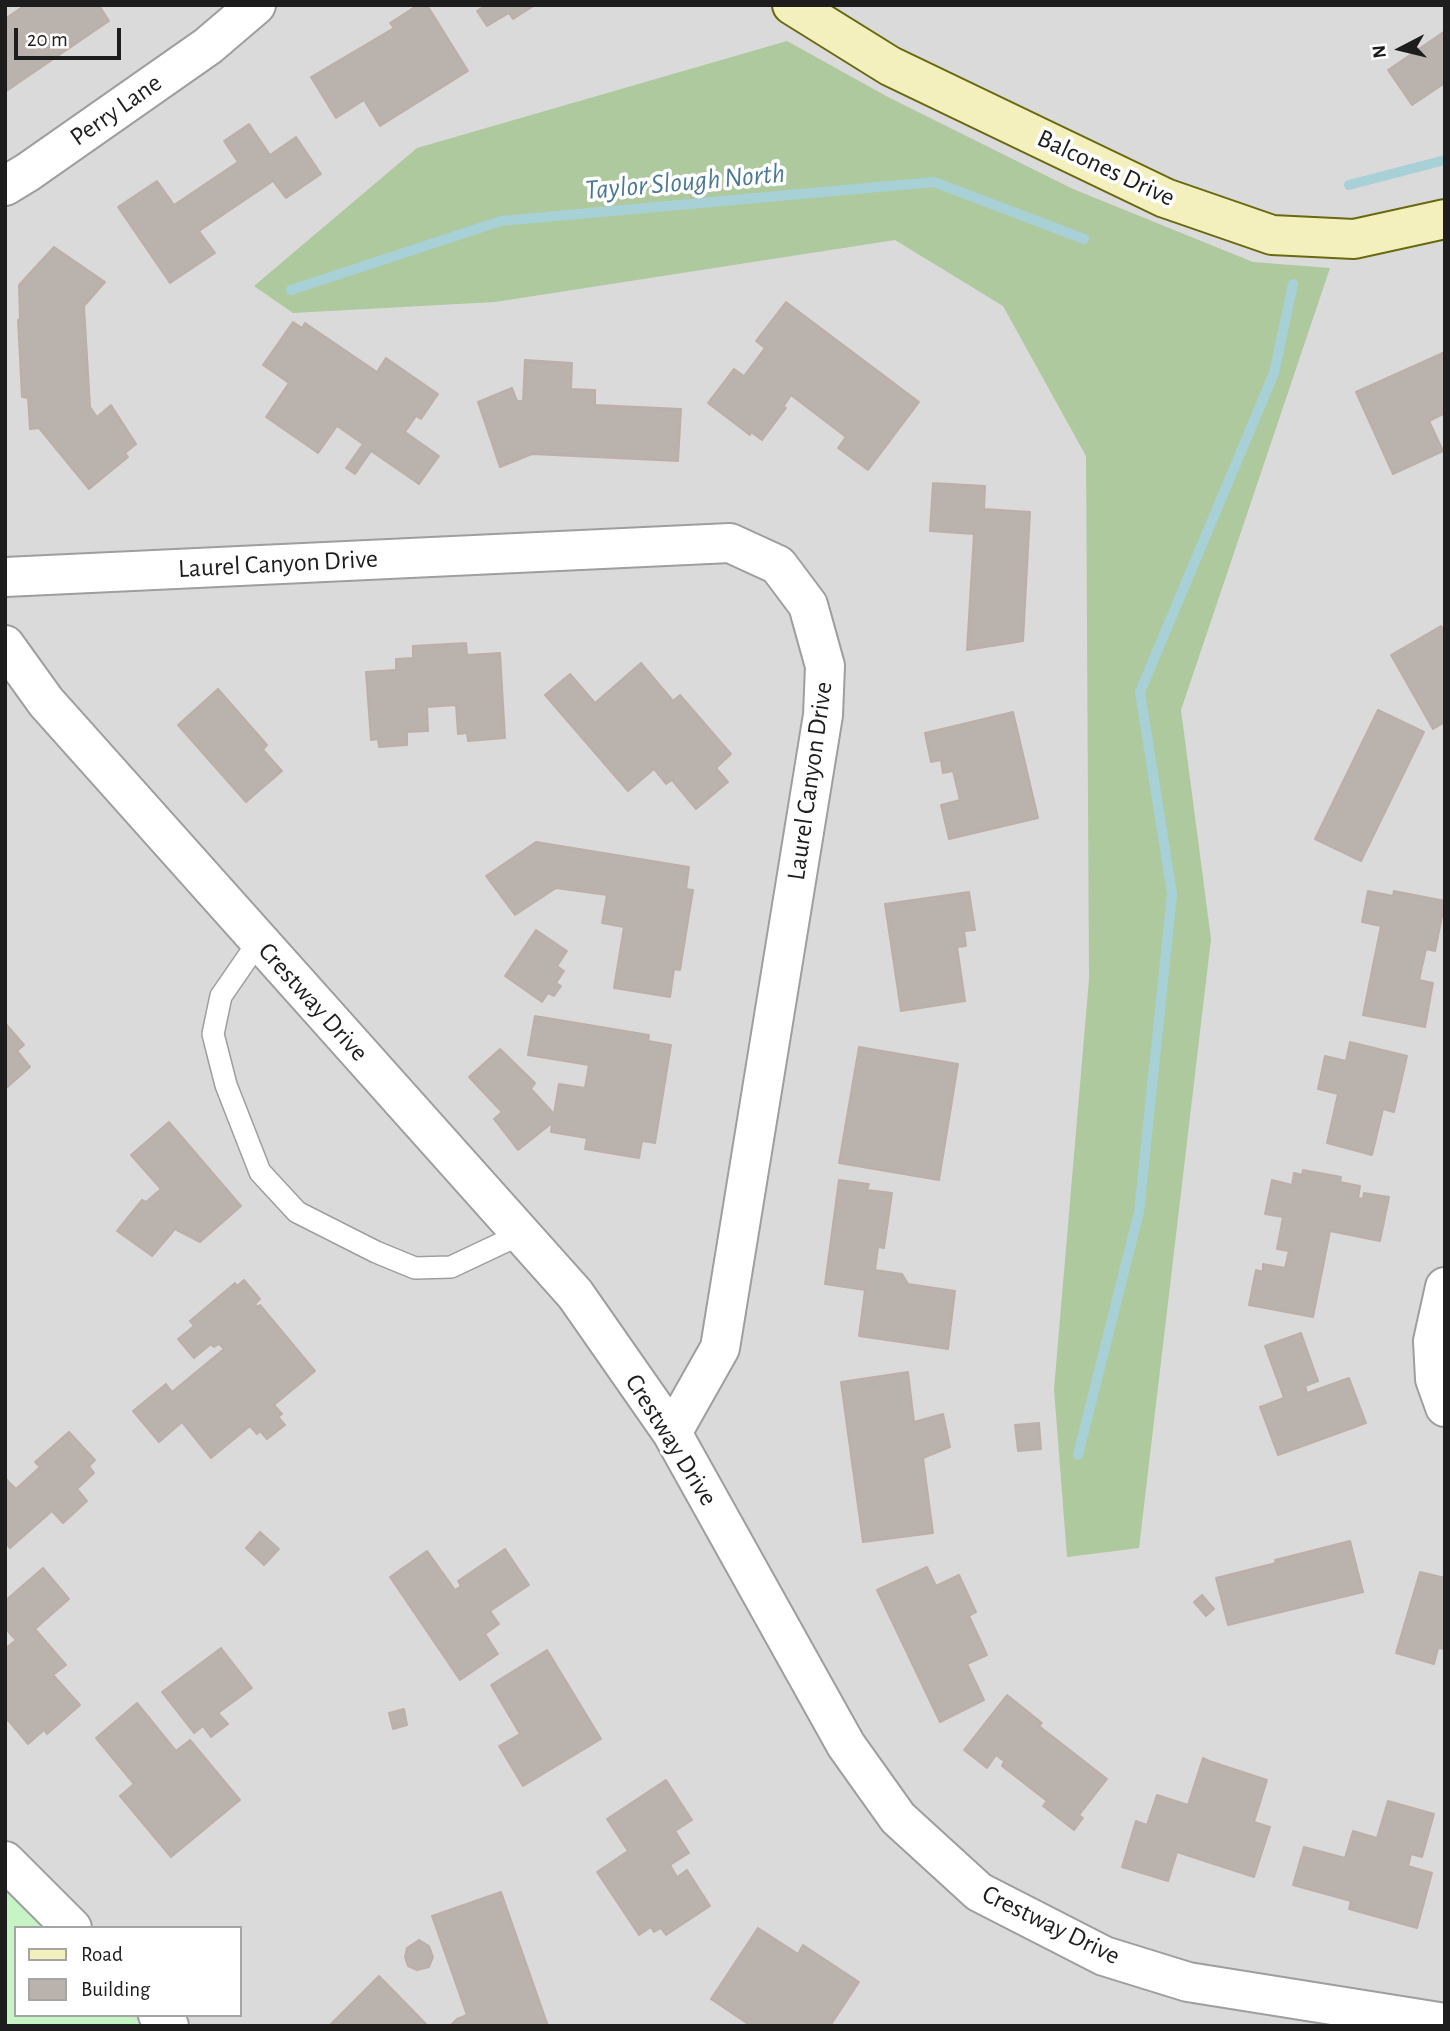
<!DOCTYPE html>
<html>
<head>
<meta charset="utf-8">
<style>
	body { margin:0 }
	#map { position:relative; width:1450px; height:2031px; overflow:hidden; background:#ede9e4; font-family:"Alegreya Sans",sans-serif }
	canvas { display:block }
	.frame { position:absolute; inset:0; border:7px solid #1d1d1d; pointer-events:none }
	.legend { position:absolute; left:14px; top:1926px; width:228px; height:91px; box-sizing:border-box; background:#fff; border:2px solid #a5a5a5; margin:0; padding:9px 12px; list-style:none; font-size:21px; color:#1d1d1d }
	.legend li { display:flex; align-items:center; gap:14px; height:35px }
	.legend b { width:35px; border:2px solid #a5a5a5 }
	.north { position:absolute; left:1366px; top:14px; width:70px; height:70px; -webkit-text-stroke:5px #fff; paint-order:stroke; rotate:263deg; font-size:19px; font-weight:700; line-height:28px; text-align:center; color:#1d1d1d }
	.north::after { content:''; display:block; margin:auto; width:24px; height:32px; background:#1d1d1d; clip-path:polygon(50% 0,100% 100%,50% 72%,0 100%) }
	.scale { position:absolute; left:14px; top:28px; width:107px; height:32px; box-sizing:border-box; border:4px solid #1d1d1d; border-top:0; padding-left:9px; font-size:21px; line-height:24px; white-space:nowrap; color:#1d1d1d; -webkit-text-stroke:5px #fff; paint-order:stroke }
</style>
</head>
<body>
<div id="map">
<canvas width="1450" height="2031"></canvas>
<div class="frame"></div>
<ul class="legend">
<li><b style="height:9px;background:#f3f0bd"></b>Road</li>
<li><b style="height:19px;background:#bab2ad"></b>Building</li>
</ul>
<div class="north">N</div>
<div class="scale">20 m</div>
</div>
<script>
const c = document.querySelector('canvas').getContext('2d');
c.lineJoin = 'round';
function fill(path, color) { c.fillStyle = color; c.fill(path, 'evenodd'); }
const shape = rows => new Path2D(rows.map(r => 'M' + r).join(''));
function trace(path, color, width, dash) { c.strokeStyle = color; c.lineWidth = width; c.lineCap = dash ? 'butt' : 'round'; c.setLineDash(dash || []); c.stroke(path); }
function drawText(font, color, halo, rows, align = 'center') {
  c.font = font + ' "Alegreya Sans",sans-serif'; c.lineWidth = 7; c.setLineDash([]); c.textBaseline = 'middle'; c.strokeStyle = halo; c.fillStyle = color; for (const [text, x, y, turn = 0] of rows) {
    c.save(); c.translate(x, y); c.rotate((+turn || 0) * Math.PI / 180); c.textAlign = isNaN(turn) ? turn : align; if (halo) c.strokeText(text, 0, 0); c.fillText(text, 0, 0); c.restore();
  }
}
fill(shape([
	[5,5,1445,5,1445,2026,5,2026],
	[16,1928,240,1928,240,2015,16,2015]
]), '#dbdada');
fill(shape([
	[787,41,888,97,1073,189,1253,262,1330,268,1181,710,1211,939,1139,1548,1067,1557,1054,1389,1089,979,1086,456,1003,306,895,240,495,302,293,313,254,286,417,148]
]), '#aec99d');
fill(shape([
	[5,1888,45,1928,16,1928,16,2015,132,2015,143,2026,5,2026]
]), '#c6f4c5');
trace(shape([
	[1349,185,1445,160],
	[291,290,501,221,934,182,1084,239],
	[1078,1455,1139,1212,1172,894,1140,692,1274,373,1293,284]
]), '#a8d1d7', 10);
const building = shape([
	[25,5,99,5,109,21,5,92,5,19,25,5],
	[418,5,427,5,468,71,380,126,364,100,336,118,311,77,394,28,390,23,418,5],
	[486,5,535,5,513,19,509,13,487,26,477,11,486,5],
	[1445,31,1445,83,1412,105,1388,70,1445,31],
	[249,124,270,155,296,137,321,174,286,198,273,181,199,231,215,253,170,283,118,207,157,181,174,205,238,162,224,141,249,124],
	[54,247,105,282,84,306,90,407,97,417,111,405,136,444,125,453,128,457,89,489,39,428,30,429,28,398,22,397,18,320,20,319,19,285,54,247],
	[786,302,919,402,868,470,838,448,846,437,791,395,783,407,786,408,762,440,751,432,750,435,708,403,734,369,744,376,765,348,756,341,786,302],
	[293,322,302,328,305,323,377,372,386,358,438,394,421,419,416,416,405,432,439,456,419,484,371,451,355,474,346,468,363,444,337,426,318,453,266,417,289,383,263,365,293,322],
	[1445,352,1445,413,1429,421,1443,451,1393,474,1356,392,1445,352],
	[525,360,572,363,571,389,595,390,595,405,681,409,678,461,532,454,500,467,478,402,512,388,517,401,523,401,525,360],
	[933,483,985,486,984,509,1030,512,1023,641,967,650,974,534,930,531,933,483],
	[1441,626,1445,634,1445,722,1433,729,1391,655,1441,626],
	[466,643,467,655,500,653,505,738,468,741,467,733,458,734,456,705,427,707,428,731,407,732,407,745,379,747,378,739,371,740,366,672,396,670,396,659,413,658,413,646,466,643],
	[641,663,673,701,680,695,731,754,716,768,728,782,696,809,672,780,666,784,654,769,628,791,545,695,570,674,595,703,641,663],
	[218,689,267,745,263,750,282,771,246,802,178,725,218,689],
	[1378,710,1424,732,1361,861,1315,839,1378,710],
	[1013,712,1038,818,949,839,941,805,960,800,953,771,943,773,941,760,931,762,925,733,1013,712],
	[536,842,689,867,686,889,693,890,680,970,674,969,670,997,614,988,624,927,602,923,607,895,556,888,515,915,486,876,536,842],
	[1368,891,1393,896,1394,891,1445,901,1435,951,1426,949,1419,980,1433,983,1425,1027,1363,1015,1381,926,1362,922,1368,891],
	[969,892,975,930,964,931,966,946,957,947,965,1001,901,1011,885,904,969,892],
	[536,930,567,951,557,966,564,971,556,983,561,986,554,996,548,993,542,1002,505,976,536,930],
	[535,1016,649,1035,648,1041,671,1045,655,1143,642,1141,639,1158,585,1149,587,1138,551,1132,552,1123,518,1150,494,1119,502,1112,469,1077,500,1049,535,1083,531,1089,554,1114,559,1084,585,1088,589,1065,528,1055,535,1016],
	[5,1023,24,1045,17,1051,30,1067,5,1089,5,1023],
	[1350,1042,1407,1056,1394,1112,1383,1109,1372,1155,1327,1143,1338,1094,1318,1089,1325,1056,1346,1061,1350,1042],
	[859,1047,958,1064,939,1180,839,1163,859,1047],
	[169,1122,241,1206,200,1242,175,1229,152,1256,117,1231,142,1200,146,1202,161,1189,131,1155,169,1122],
	[1303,1170,1341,1177,1340,1182,1360,1186,1358,1198,1363,1199,1364,1193,1389,1197,1380,1241,1330,1231,1313,1317,1249,1305,1256,1270,1263,1272,1263,1264,1285,1268,1289,1251,1277,1249,1283,1217,1265,1214,1272,1180,1292,1185,1294,1173,1302,1175,1303,1170],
	[839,1180,869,1184,867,1190,892,1193,884,1248,878,1247,875,1270,902,1274,908,1284,955,1291,948,1349,859,1336,865,1290,825,1284,839,1180],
	[244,1280,260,1299,255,1304,258,1307,260,1305,315,1371,274,1405,282,1414,278,1417,285,1425,267,1439,260,1431,257,1434,250,1426,211,1458,182,1422,159,1442,133,1411,166,1384,172,1392,224,1349,219,1344,214,1347,211,1344,194,1358,178,1339,194,1326,190,1321,235,1283,237,1286,244,1280],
	[1301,1333,1318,1381,1305,1386,1307,1393,1349,1378,1366,1423,1278,1455,1260,1407,1284,1398,1265,1346,1301,1333],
	[908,1372,914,1422,943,1414,950,1447,923,1458,933,1533,863,1542,841,1382,908,1372],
	[1039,1423,1041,1449,1018,1451,1015,1425,1039,1423],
	[69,1432,95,1460,89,1466,94,1473,77,1489,87,1501,63,1523,52,1511,10,1548,5,1542,5,1478,16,1489,40,1467,35,1462,69,1432],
	[260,1532,279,1549,264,1565,246,1548,260,1532],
	[1350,1541,1363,1592,1228,1625,1216,1578,1276,1563,1275,1560,1350,1541],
	[505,1549,529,1585,490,1611,499,1624,485,1634,498,1654,460,1680,390,1577,427,1551,455,1590,461,1586,458,1581,505,1549],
	[927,1567,936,1586,959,1575,976,1612,969,1616,987,1655,967,1664,984,1700,940,1722,877,1590,927,1567],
	[43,1568,69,1599,35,1629,66,1665,53,1675,80,1705,47,1734,44,1730,28,1744,8,1720,5,1722,5,1649,16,1640,5,1628,5,1601,43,1568],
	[1420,1572,1445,1578,1445,1649,1438,1648,1434,1664,1396,1653,1420,1572],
	[1202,1595,1214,1609,1206,1616,1194,1602,1202,1595],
	[221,1648,252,1688,218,1713,228,1724,211,1737,203,1726,194,1733,162,1692,221,1648],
	[547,1650,601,1739,523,1786,499,1746,520,1734,491,1685,547,1650],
	[1007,1695,1042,1723,1039,1726,1107,1779,1079,1815,1083,1818,1074,1830,1043,1806,1047,1801,1002,1766,1004,1761,996,1755,987,1768,964,1750,1007,1695],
	[137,1703,176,1751,190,1740,240,1800,171,1857,120,1796,134,1784,96,1738,137,1703],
	[404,1709,407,1725,393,1729,389,1713,404,1709],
	[1203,1758,1209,1761,1267,1780,1254,1822,1270,1827,1254,1877,1177,1852,1168,1881,1122,1867,1136,1821,1147,1825,1157,1795,1188,1805,1203,1758],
	[666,1780,692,1820,675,1831,689,1853,670,1865,677,1877,687,1870,710,1906,666,1935,661,1928,654,1932,651,1927,639,1935,597,1872,628,1851,607,1819,666,1780],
	[1388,1801,1434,1814,1422,1857,1411,1854,1408,1866,1432,1873,1417,1928,1349,1909,1351,1901,1293,1885,1304,1847,1345,1858,1353,1831,1377,1838,1388,1801],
	[501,1892,548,2026,450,2026,457,2019,467,2015,432,1916,501,1892],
	[758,1928,798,1954,803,1945,859,1982,830,2026,751,2026,711,1999,758,1928],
	[419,1940,429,1946,433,1957,429,1967,417,1970,408,1966,405,1957,407,1948,419,1940],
	[379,1976,428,2026,329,2026,379,1976]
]);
fill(building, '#bab2ad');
trace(building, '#bdafa8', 2);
const lane = shape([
	[259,941,221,996,213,1034,226,1085,260,1172,297,1212,376,1252,415,1268,451,1267,521,1234]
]);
const street = shape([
	[5,186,28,172,208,46,256,5],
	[5,577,730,543,778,565,808,605,825,666,823,715,720,1348,672,1433],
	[5,645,46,702,575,1294,672,1433,846,1745,898,1818,979,1892,1104,1956,1188,1982,1445,2023],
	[1445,1287,1433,1341,1435,1379,1445,1407],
	[5,1861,72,1928],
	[158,2015,169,2026]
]);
const secondary = shape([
	[792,5,890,66,1165,198,1272,235,1354,239,1445,219]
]);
trace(lane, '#9e9e9e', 24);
trace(street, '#9e9e9e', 42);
trace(secondary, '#69690f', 42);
trace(lane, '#fff', 21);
trace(street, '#fff', 38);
trace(secondary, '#f3f0bd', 38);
drawText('26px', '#1d1d1d', '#fff', [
	["Perry Lane",116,110,-35],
	["Balcones Drive",1106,168,25],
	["Laurel Canyon Drive",278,564,-3],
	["Laurel Canyon Drive",810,781,-82],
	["Crestway Drive",313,1002,48],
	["Crestway Drive",671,1440,58],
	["Crestway Drive",1051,1925,26]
]);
drawText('italic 28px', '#4c7894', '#fff', [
	["Taylor Slough North",685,182,-5]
]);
</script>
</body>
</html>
